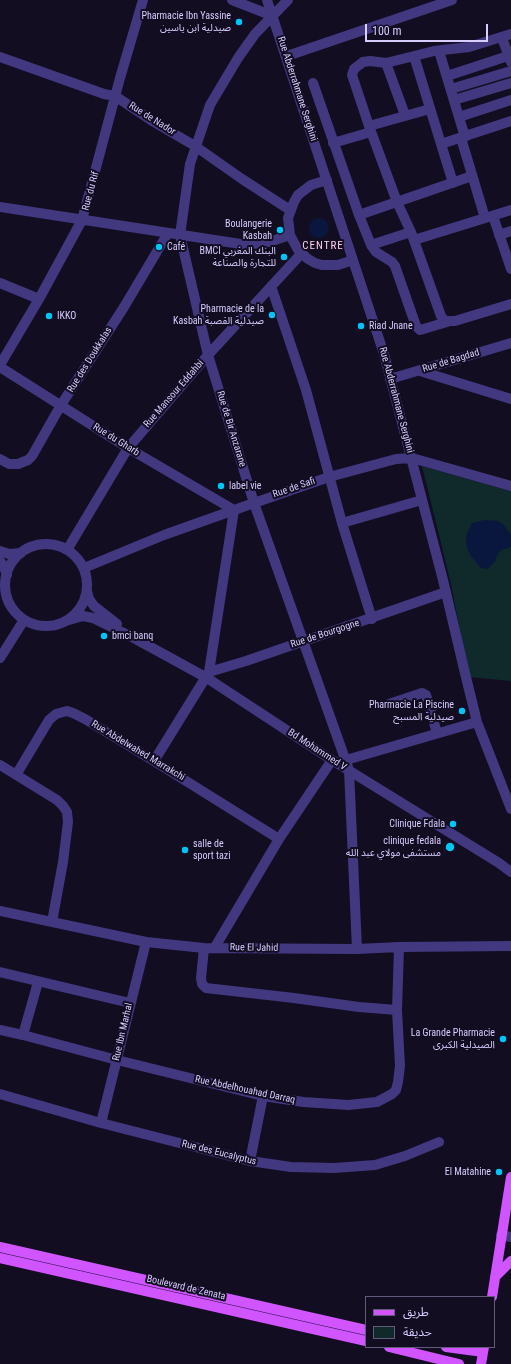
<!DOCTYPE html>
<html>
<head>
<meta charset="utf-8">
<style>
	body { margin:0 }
	#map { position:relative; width:511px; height:1364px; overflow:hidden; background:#120d21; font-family:"Roboto Condensed","Noto Sans Arabic",sans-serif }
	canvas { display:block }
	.legend { position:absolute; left:365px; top:1296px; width:130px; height:52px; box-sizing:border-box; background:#120d21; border:1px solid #615a7a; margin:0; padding:5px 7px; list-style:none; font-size:12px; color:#d7cdff }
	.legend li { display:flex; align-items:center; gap:8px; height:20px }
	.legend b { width:20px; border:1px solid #615a7a }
	.scale { position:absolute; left:365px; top:24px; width:123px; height:18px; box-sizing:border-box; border:2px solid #d7cdff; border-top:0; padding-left:5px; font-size:12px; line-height:14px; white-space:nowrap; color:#d7cdff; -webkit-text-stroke:3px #120d21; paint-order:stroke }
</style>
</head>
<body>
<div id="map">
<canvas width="511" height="1364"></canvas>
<ul class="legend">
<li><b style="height:5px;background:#d054ff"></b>طريق</li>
<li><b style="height:11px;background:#10292b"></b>حديقة</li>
</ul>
<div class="scale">100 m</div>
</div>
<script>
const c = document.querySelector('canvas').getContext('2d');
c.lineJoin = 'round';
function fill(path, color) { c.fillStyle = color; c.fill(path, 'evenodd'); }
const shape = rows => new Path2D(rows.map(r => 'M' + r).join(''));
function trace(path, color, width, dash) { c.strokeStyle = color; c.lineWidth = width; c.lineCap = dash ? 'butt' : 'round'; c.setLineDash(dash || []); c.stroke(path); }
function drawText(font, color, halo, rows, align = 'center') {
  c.font = font + ' "Roboto Condensed","Noto Sans Arabic",sans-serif'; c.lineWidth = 4; c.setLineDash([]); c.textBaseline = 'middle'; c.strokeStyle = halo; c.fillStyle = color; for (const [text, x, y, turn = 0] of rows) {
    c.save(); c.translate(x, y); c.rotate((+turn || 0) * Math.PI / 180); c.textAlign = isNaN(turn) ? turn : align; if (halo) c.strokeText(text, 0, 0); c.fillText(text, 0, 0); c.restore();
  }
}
fill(shape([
	[422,466,511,491,511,681,469,677,451,584]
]), '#10292b');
fill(shape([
	'309 228a10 10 0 1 1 20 0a10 10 0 1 1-20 0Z',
	[485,520,498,521,503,524,511,534,511,547,501,550,496,557,495,562,487,569,481,568,471,556,467,548,466,536,472,523]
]), '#09173e');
trace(shape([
	[232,0,273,16],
	[267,0,384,354,443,580,464,669,477,722,511,809],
	[288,0,255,34,238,58,210,105,190,164,180,235,208,355,254,503,349,770,357,949],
	[502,38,511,62],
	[439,51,465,137],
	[287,56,452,0],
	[414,56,453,183],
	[0,57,104,94,115,96,154,122,195,146,242,179,290,210],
	[386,63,370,61,363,62,354,69,352,75,369,126,397,202,411,232,441,316,445,321,455,321,511,304],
	[447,76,511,55],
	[313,83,359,215,371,245,376,252,392,262,395,266,416,326,420,330,447,322],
	[451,89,511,71],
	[454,100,511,83],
	[405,115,386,63,434,51,469,47,511,34],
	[459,117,511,100],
	[369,126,430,109],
	[461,138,485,218],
	[333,143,371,132],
	[441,144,511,121],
	[327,180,311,185,298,195,294,202,288,218,290,235,298,250,308,259,315,263,322,265,338,265,353,260],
	[0,207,247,245,269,242,290,235],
	[359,215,472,176],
	[493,216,511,269],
	[499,235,511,231],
	[414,240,511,210],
	[371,245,411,232],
	[0,283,39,299],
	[271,286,306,390,342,523,372,619],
	[0,365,39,299,82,220,120,78,143,0],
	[0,367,128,448,234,510,209,672],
	[420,371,511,399],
	[390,379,511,343],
	[0,459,9,464,18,464,28,460,32,456,61,405,124,307,168,233],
	[342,523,422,500],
	'5 585a41 41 0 1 1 82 0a41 41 0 1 1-82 0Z',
	[67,550,128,448,208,355,301,254],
	[0,551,9,554,21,553],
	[0,561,4,567,7,575],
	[84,568,164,535,254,503,329,477,396,459,412,458,511,486],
	[87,591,89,599,94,606,117,624],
	[69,620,83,616,93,618,134,638,207,678,332,760,499,863,511,872],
	[0,658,24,620],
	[389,704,422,693,426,695,437,733],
	[346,760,477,722],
	[154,761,209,672,246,661,446,592],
	[0,765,57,800,63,806,67,812,68,822,63,862,52,922],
	[16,775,49,720,56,714,67,711,73,713,85,719,154,761,279,839],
	[0,911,146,942,204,948,357,949,399,947,511,946],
	[215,947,279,839,332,760],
	[204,948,201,978,202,984,206,988,294,998,359,1007,397,1010],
	[0,972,130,1003],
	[0,1030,23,1035,117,1060,263,1096,303,1102,334,1104,348,1105,377,1102,392,1094,396,1090,398,1082,400,1066,397,1010,399,947],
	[23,1035,38,982],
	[0,1094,101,1123,250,1161,291,1167,334,1168,375,1165,405,1156,439,1142],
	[101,1123,146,942],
	[250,1161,263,1096],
	[501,1235,511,1237]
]), '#423880', 10);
trace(shape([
	[0,1247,366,1330],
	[0,1258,366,1341],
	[495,1277,511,1261],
	[492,1297,511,1177],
	[389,1347,459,1364],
	[446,1347,483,1352],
	[481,1364,484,1347]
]), '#d054ff', 10);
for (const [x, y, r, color] of [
	[239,22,4,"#00c6f8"],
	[280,230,4,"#00c6f8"],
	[159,247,4,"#00c6f8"],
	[284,257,4,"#00c6f8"],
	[272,315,4,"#00c6f8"],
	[49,316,4,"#00c6f8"],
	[361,326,4,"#00c6f8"],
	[221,486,4,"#00c6f8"],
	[104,636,4,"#00c6f8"],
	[462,711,4,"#00c6f8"],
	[453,824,4,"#00c6f8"],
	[450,847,5,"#00c6f8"],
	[185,850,4,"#00c6f8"],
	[503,1039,4,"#00c6f8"],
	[499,1172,4,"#00c6f8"]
]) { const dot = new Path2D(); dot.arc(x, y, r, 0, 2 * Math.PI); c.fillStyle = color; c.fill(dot); trace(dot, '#120d21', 1.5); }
drawText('10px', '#d7cdff', '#120d21', [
	["Pharmacie Ibn Yassine",231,16],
	["صيدلية ابن ياسين",231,28],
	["Boulangerie",272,224],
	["Kasbah",272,236],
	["Café",167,247,"left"],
	["BMCI البنك المغربي",276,251],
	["للتجارة والصناعة",276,263],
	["Pharmacie de la",264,309],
	["Kasbah صيدلية القصبة",264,321],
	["IKKO",57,316,"left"],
	["Riad Jnane",369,326,"left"],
	["label vie",229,486,"left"],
	["bmci banq",112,636,"left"],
	["Pharmacie La Piscine",454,705],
	["صيدلية المسبح",454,717],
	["Clinique Fdala",445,824],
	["clinique fedala",441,841],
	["مستشفى مولاي عبد الله",441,853],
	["salle de",193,844,"left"],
	["sport tazi",193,856,"left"],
	["La Grande Pharmacie",495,1033],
	["الصيدلية الكبرى",495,1045],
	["El Matahine",491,1172]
], 'right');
drawText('10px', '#d7cdff', '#120d21', [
	["Rue Abderrahmane Serghini",297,89,72],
	["Rue de Nador",152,119,32],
	["Rue du Rif",91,191,-75],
	["Rue des Doukkalas",90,360,-58],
	["Rue de Bagdad",451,361,-17],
	["Rue Mansour Eddahbi",174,394,-49],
	["Rue Abderrahmane Serghini",396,400,75],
	["Rue de Bir Anzarane",231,429,73],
	["Rue du Gharb",116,440,32],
	["Rue de Safi",294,488,-19],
	["Rue de Bourgogne",325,634,-18],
	["Bd Mohammed V",317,750,33],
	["Rue Abdelwahed Marrakchi",138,751,31],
	["Rue El Jahid",254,948,1],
	["Rue Ibn Marhal",123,1032,-77],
	["Rue Abdelhouahad Darraq",245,1090,12],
	["Rue des Eucalyptus",219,1153,14],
	["Boulevard de Zenata",186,1288,13]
]);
c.letterSpacing = '1px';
drawText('11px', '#ffcfe9', '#120d21', [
	["CENTRE",323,246]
]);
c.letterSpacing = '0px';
</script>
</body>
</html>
